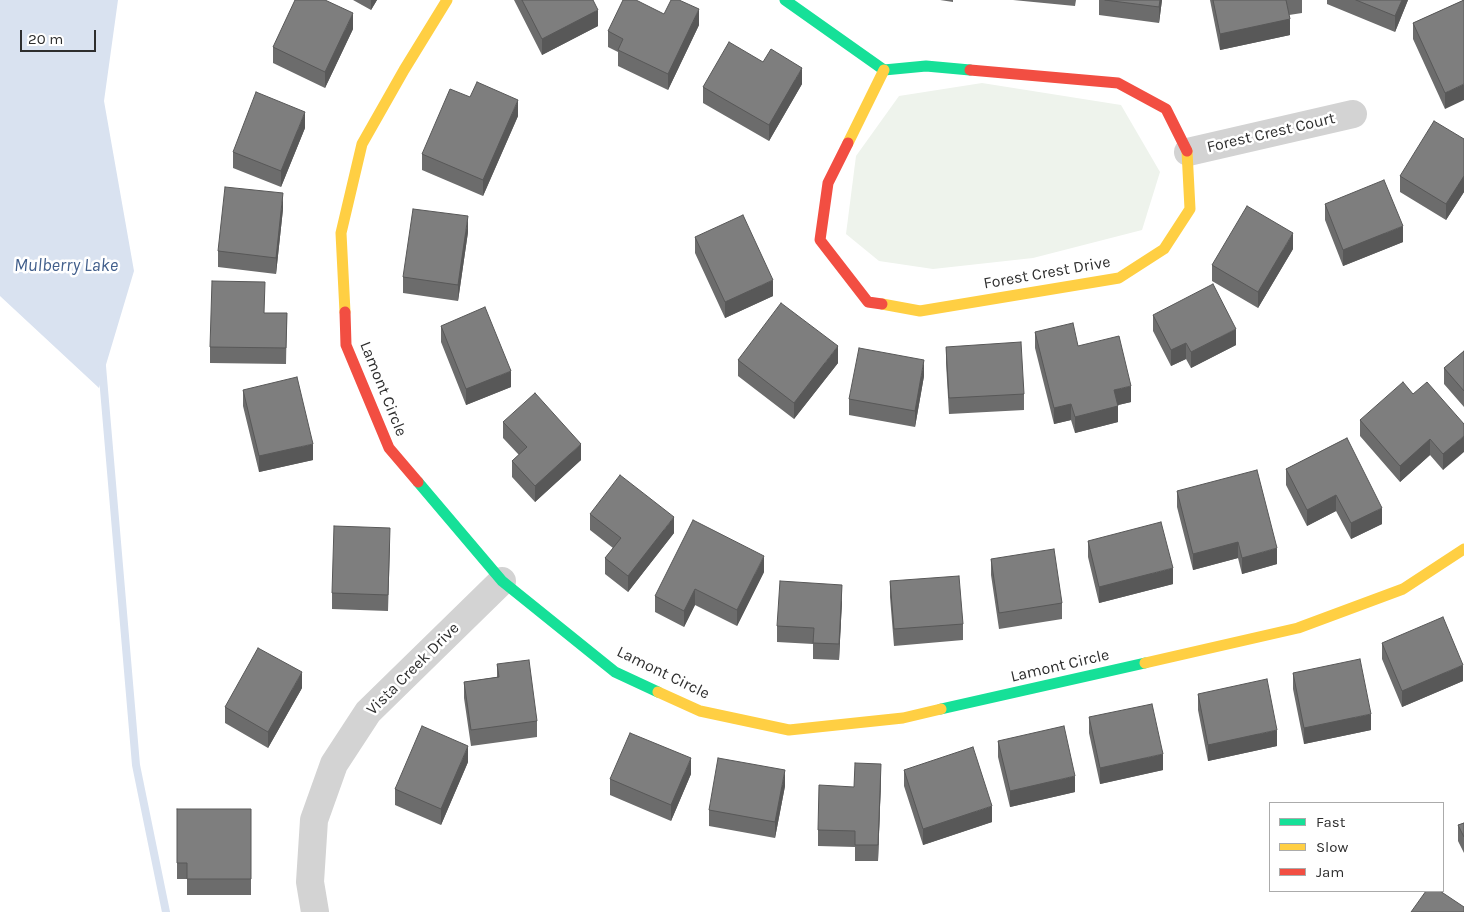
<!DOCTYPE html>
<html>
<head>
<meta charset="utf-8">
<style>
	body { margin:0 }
	#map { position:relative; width:1464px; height:912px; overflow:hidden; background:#fff; font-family:Karla,sans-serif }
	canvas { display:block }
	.legend { position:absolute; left:1269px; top:802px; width:175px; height:90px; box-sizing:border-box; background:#fff; border:1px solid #ababab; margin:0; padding:6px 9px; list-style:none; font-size:15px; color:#2e2e2e }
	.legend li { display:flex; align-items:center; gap:10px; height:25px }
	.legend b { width:25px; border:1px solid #ababab }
	.scale { position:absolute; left:20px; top:30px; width:76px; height:22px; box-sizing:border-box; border:2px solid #2e2e2e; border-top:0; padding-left:6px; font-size:15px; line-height:18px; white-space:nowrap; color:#2e2e2e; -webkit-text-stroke:4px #fff; paint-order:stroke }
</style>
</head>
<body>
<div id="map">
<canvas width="1464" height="912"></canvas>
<ul class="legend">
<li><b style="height:6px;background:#16e098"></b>Fast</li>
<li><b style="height:6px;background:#ffcf43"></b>Slow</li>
<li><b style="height:6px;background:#f24e42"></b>Jam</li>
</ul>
<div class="scale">20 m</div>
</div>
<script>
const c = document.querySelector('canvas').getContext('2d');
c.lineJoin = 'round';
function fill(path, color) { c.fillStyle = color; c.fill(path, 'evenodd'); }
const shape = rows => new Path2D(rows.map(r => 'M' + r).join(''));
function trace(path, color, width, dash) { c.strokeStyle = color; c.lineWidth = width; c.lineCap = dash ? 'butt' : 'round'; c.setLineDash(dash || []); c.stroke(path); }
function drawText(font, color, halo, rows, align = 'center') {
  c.font = font + ' Karla,sans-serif'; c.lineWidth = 5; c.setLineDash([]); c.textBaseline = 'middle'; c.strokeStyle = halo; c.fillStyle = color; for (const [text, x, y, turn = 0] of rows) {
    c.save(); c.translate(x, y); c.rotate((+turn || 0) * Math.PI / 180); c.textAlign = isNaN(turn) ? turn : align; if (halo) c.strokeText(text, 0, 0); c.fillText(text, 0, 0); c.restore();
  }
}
fill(shape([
	[982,83,1121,105,1160,172,1142,230,1033,258,933,269,879,261,846,234,856,156,899,96]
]), '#eef3ec');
fill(shape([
	[0,0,118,0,104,101,134,271,99,388,0,296]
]), '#d9e2f0');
trace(shape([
	[102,366,136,765,166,912]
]), '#d9e2f0', 8);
trace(shape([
	[1188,152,1353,114],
	[315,912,310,882,314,820,334,764,368,712,502,581]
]), '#d3d3d3', 28);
trace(shape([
	[785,0,884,70,926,66,970,70],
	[418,482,502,581,615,672,658,692],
	[941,709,1145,663]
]), '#16e098', 11);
trace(shape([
	[848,143,884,70],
	[882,304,920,311,1119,278,1164,249,1190,209,1187,151],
	[345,312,341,233,362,144,404,70,447,0],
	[1145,663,1298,628,1403,589,1464,549],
	[658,692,700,711,789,730,903,718,941,709]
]), '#ffcf43', 11);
trace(shape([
	[970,70,1118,83,1166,109,1187,151],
	[848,143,828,183,820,240,868,302,882,304],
	[345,312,346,345,389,448,418,482]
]), '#f24e42', 11);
fill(shape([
	[353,0,377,0,371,10],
	[514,0,593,0,598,26,542,55],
	[940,0,953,0,953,2],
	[1013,0,1076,0,1075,6],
	[1099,0,1162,0,1159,23,1099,15],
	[1210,0,1302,0,1302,13,1289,15,1290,35,1220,50],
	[1327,0,1408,0,1395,32,1327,4],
	[1464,0,1445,109,1413,39,1413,23],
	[664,14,699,25,668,90,618,66,618,52,608,47,608,31],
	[353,29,325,88,273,63,273,47],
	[763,62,802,84,769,141,703,103,703,87],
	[470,97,518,116,483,196,422,170,422,154],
	[305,128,281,187,233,168,233,152],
	[1464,139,1464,192,1446,220,1400,192,1400,176],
	[1325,204,1403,242,1343,266,1325,220],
	[283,209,276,274,218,267,218,251],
	[468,232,458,301,403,293,403,277],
	[695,237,773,296,725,318,695,253],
	[1293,249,1258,308,1212,281,1212,265],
	[265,313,287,313,286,364,210,363,210,347],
	[1153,315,1236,345,1191,368,1186,359,1171,366,1153,331],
	[441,326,511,387,466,405,441,342],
	[1035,332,1078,346,1131,402,1118,405,1118,422,1075,433,1071,420,1054,424,1035,348],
	[946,347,1024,394,1024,410,949,414,946,363],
	[1464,351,1464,407,1444,384,1444,368],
	[738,360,838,363,794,419,738,376],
	[924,376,915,427,849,415,849,399],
	[243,390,313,460,259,472,243,406],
	[1413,394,1464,424,1443,470,1430,455,1400,482,1360,436,1360,420],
	[503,422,581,460,535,502,512,477,512,461,519,455,503,438],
	[1347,438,1382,524,1351,539,1336,511,1307,526,1286,485,1286,469],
	[1177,491,1277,564,1242,574,1238,558,1193,570,1177,507],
	[590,514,674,533,628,592,605,574,605,558,613,548,590,530],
	[1088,541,1173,584,1099,603,1088,557],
	[390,544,388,611,332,609,332,593],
	[991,559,1062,603,1062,619,999,629,991,575],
	[764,572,737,626,695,605,684,627,655,612,655,596],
	[890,581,963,624,963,640,894,646,890,597],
	[842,601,839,660,813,659,813,644,777,642,777,626],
	[1382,643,1463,681,1402,707,1382,659],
	[497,664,537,721,537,737,471,746,464,698,464,682,497,677],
	[1293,673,1371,730,1304,744,1293,689],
	[302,688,268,748,225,723,225,707],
	[1198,694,1277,746,1208,761,1198,710],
	[1089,717,1163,770,1100,784,1089,733],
	[998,741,1075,792,1010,807,998,757],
	[468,762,441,825,395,805,395,789],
	[904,770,992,822,923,845,904,786],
	[691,774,671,821,610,795,610,779],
	[881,780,878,861,855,861,855,847,818,846,818,830,854,787],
	[785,786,775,838,709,826,709,810],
	[177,809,251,809,251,895,187,895,187,879,177,879],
	[1464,823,1464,853,1458,841,1458,825]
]), '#6c6c6c');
fill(shape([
	[371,0,377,0,371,10],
	[1160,0,1162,0,1159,23,1159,7],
	[1402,0,1408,0,1395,32,1395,16],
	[699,9,699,25,668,90,668,74],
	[598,10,598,26,542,55,542,39],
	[353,13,353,29,325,88,325,72],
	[1290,19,1290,35,1220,50,1220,34],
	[802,68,802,84,769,141,769,125],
	[1464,84,1464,100,1445,109,1445,93],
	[518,100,518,116,483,196,483,180],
	[305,112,305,128,281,187,281,171],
	[1464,176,1464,192,1446,220,1446,204],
	[283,193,283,209,276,274,276,258],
	[468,216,468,232,458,301,458,285],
	[1403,226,1403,242,1343,266,1343,250],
	[1293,233,1293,249,1258,308,1258,292],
	[773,280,773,296,725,318,725,302],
	[1236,329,1236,345,1191,368,1191,352],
	[1186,343,1186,359,1171,366,1171,350],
	[838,346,838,363,794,419,794,403],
	[924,360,924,376,915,427,915,411],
	[511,371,511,387,466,405,466,389],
	[1131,386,1131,402,1114,406,1114,390],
	[1071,404,1071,420,1054,424,1054,408],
	[1118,406,1118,422,1075,433,1075,417],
	[1464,436,1464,452,1443,470,1443,454],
	[1430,439,1430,455,1400,482,1400,466],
	[313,444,313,460,259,472,259,456],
	[581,444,581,460,535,502,535,486],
	[1336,495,1336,511,1307,526,1307,510],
	[1382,508,1382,524,1351,539,1351,523],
	[674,517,674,533,628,592,628,576],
	[1238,542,1238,558,1193,570,1193,554],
	[1277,548,1277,564,1242,574,1242,558],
	[764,556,764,572,737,626,737,610],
	[1173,568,1173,584,1099,603,1099,587],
	[842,585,842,601,839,660,839,644],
	[695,589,695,605,684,627,684,611],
	[1463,665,1463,681,1402,707,1402,691],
	[302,672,302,688,268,748,268,732],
	[1371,714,1371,730,1304,744,1304,728],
	[1277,730,1277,746,1208,761,1208,745],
	[468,746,468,762,441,825,441,809],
	[1163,754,1163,770,1100,784,1100,768],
	[691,758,691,774,671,821,671,805],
	[881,764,881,780,878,861,878,845],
	[785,770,785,786,775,838,775,822],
	[1075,776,1075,792,1010,807,1010,791],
	[992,806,992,822,923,845,923,829]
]), '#585858');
const building = shape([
	[295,0,325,0,353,13,325,72,273,47,295,0],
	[522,0,593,0,598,10,542,39,522,0],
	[623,0,636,0,664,14,671,0,679,0,699,9,668,74,618,50,623,39,608,31,623,0],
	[1105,0,1160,0,1159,7,1105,0],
	[1213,0,1286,0,1290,19,1220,34,1213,0],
	[1356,0,1402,0,1395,16,1356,0],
	[1464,0,1464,84,1445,93,1413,23,1464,0],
	[729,42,763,62,771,49,802,68,769,125,703,87,729,42],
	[477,82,518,100,483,180,422,154,450,89,470,97,477,82],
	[256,92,305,112,281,171,233,152,256,92],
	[1434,121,1464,139,1464,176,1446,204,1400,176,1434,121],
	[1384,180,1403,226,1343,250,1325,204,1384,180],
	[225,187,283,193,276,258,218,251,225,187],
	[1247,206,1293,233,1258,292,1212,265,1247,206],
	[413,209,468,216,458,285,403,277,413,209],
	[743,215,773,280,725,302,695,237,743,215],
	[212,281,265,282,264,313,287,313,286,348,210,347,212,281],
	[1213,284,1236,329,1191,352,1186,343,1171,350,1153,315,1213,284],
	[781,303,838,346,794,403,738,360,781,303],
	[485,307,511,371,466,389,441,326,485,307],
	[1073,323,1078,346,1119,336,1131,386,1114,390,1118,406,1075,417,1071,404,1054,408,1035,332,1073,323],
	[1021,342,1024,394,949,398,946,347,1021,342],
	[859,348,924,360,915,411,849,399,859,348],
	[1464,351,1464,391,1444,368,1464,351],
	[297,377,313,444,259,456,243,390,297,377],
	[1403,382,1413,394,1427,382,1464,424,1464,436,1443,454,1430,439,1400,466,1360,420,1403,382],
	[535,393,581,444,535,486,512,461,527,447,503,422,535,393],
	[1347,438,1382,508,1351,523,1336,495,1307,510,1286,469,1347,438],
	[1257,470,1277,548,1242,558,1238,542,1193,554,1177,491,1257,470],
	[620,475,674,517,628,576,605,558,621,538,590,514,620,475],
	[693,520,764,556,737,610,695,589,684,611,655,596,693,520],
	[1161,522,1173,568,1099,587,1088,541,1161,522],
	[334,526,390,528,388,595,332,593,334,526],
	[1054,549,1062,603,999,613,991,559,1054,549],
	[959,576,963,624,894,629,890,581,959,576],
	[780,581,842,585,839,644,813,643,814,628,777,626,780,581],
	[1443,617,1463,665,1402,691,1382,643,1443,617],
	[258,648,302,672,268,732,225,707,258,648],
	[1360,659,1371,714,1304,728,1293,673,1360,659],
	[529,660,537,721,471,730,464,682,499,677,497,664,529,660],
	[1267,679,1277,730,1208,745,1198,694,1267,679],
	[1152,704,1163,754,1100,768,1089,717,1152,704],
	[422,726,468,746,441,809,395,789,422,726],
	[1064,726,1075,776,1010,791,998,741,1064,726],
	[630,733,691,758,671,805,610,779,630,733],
	[973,747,992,806,923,829,904,770,973,747],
	[718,758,785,770,775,822,709,810,718,758],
	[855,763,881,764,878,845,855,845,855,831,818,830,819,785,854,787,855,763],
	[177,809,251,809,251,879,187,879,187,863,177,863,177,809],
	[1464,823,1464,837,1458,825,1464,823],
	[1426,891,1440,891,1464,907,1464,912,1411,912,1426,891]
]);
fill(building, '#7e7e7e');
trace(building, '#585858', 1);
drawText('16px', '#2e2e2e', '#fff', [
	["Forest Crest Court",1271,133,-13],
	["Forest Crest Drive",1047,273,-10],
	["Lamont Circle",383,389,68],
	["Lamont Circle",1060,666,-13],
	["Vista Creek Drive",413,669,-45],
	["Lamont Circle",663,673,26]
]);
drawText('italic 18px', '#415e8b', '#fff', [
	["Mulberry Lake",66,266]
]);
</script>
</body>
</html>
